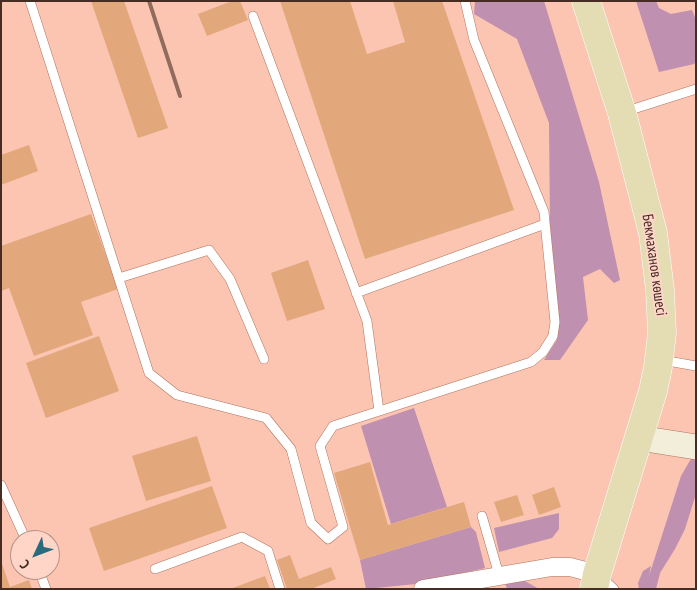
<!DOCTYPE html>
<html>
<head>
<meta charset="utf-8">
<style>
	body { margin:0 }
	#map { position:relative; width:697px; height:590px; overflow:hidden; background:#fbc5b2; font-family:"PT Sans Narrow",sans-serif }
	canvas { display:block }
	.frame { position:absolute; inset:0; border:2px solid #462c23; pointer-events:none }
	.north { position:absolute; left:10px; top:530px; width:50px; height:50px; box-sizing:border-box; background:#ffd5c8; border:1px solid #b59186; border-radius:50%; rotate:227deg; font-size:14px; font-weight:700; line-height:20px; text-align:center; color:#462c23 }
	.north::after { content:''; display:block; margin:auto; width:18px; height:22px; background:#286b7d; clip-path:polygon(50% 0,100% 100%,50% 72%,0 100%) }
</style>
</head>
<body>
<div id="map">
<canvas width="697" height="590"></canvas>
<div class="frame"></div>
<div class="north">С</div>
</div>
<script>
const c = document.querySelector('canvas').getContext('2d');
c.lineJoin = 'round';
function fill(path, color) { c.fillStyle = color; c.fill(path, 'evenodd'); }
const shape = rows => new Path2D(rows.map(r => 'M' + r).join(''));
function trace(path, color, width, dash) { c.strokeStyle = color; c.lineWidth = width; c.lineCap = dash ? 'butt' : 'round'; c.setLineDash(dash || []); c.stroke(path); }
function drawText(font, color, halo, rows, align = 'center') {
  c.font = font + ' "PT Sans Narrow",sans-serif'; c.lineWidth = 4; c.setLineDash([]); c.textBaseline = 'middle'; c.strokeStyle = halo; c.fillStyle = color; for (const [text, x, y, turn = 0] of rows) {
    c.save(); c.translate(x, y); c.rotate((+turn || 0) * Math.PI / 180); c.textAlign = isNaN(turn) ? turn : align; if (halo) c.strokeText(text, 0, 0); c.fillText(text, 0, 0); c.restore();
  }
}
fill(shape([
	[475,1,544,1,599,182,620,280,614,283,600,269,583,277,588,320,560,360,544,360,557,340,550,223,549,123,517,39,474,14],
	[636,1,656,1,659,8,671,14,692,10,696,20,696,61,694,64,659,72],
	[414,408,447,507,391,524,361,426],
	[692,457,696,457,696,494,685,529,675,549,660,573,656,589,639,589,638,583,643,571,651,566,649,576,681,476],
	[559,513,559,529,552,538,499,552,494,528],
	[471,527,476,532,485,568,416,584,366,589,360,560],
	[525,581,539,589,507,589,505,582]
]), '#bf90af');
fill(shape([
	[91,1,124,1,168,128,138,138],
	[232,1,240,1,248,20,207,36,198,14],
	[280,1,350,1,367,54,405,42,393,1,442,1,514,210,365,259],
	[29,145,38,171,1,185,1,155],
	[91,214,118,289,81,302,93,335,34,356,9,288,1,291,1,246],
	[308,260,325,309,287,321,271,273],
	[99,336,119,391,46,418,26,363],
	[197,436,211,481,146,501,132,456],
	[370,462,388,525,464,502,471,527,360,560,334,473],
	[212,486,227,528,104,571,89,528],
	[554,487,561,507,539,515,532,495],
	[517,495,524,515,501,522,494,502],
	[290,555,299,579,331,567,336,579,311,589,287,589,277,560],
	[1,561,10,587,29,580,32,589,1,589],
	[265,576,270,589,230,589]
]), '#e2a87b');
const lane = shape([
	[30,1,149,373,177,395,266,418,291,449,311,523,328,539,343,527,320,446,333,426,531,362,543,352,553,336,555,322,544,212,474,40,465,1],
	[253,16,367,321,379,411],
	[624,112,696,89],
	[119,278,209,250,230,279,264,359],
	[356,293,545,224],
	[662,360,696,366],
	[1,485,26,540],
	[482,516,499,575],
	[155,569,242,537,268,551,280,589],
	[39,570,46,589],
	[601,577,614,589]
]);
const street = shape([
	[423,589,552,567,570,567,597,574]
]);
const secondary = shape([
	[639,438,696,447]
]);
const primary = shape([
	[586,1,622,113,653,233,660,290,662,333,658,367,653,391,597,574,594,589]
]);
trace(lane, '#b1735e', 10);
trace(street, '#b1735e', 19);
trace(secondary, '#b1735e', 26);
trace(primary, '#fff', 29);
trace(lane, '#fff', 9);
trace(street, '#fff', 18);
trace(secondary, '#f2eed9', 25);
trace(primary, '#e4dcb3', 28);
trace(shape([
	[149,1,180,96]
]), '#916b5e', 4);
drawText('15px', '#462c23', '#ffd5c8', [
	["Бекмаханов көшесі",654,265,82]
]);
</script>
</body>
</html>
